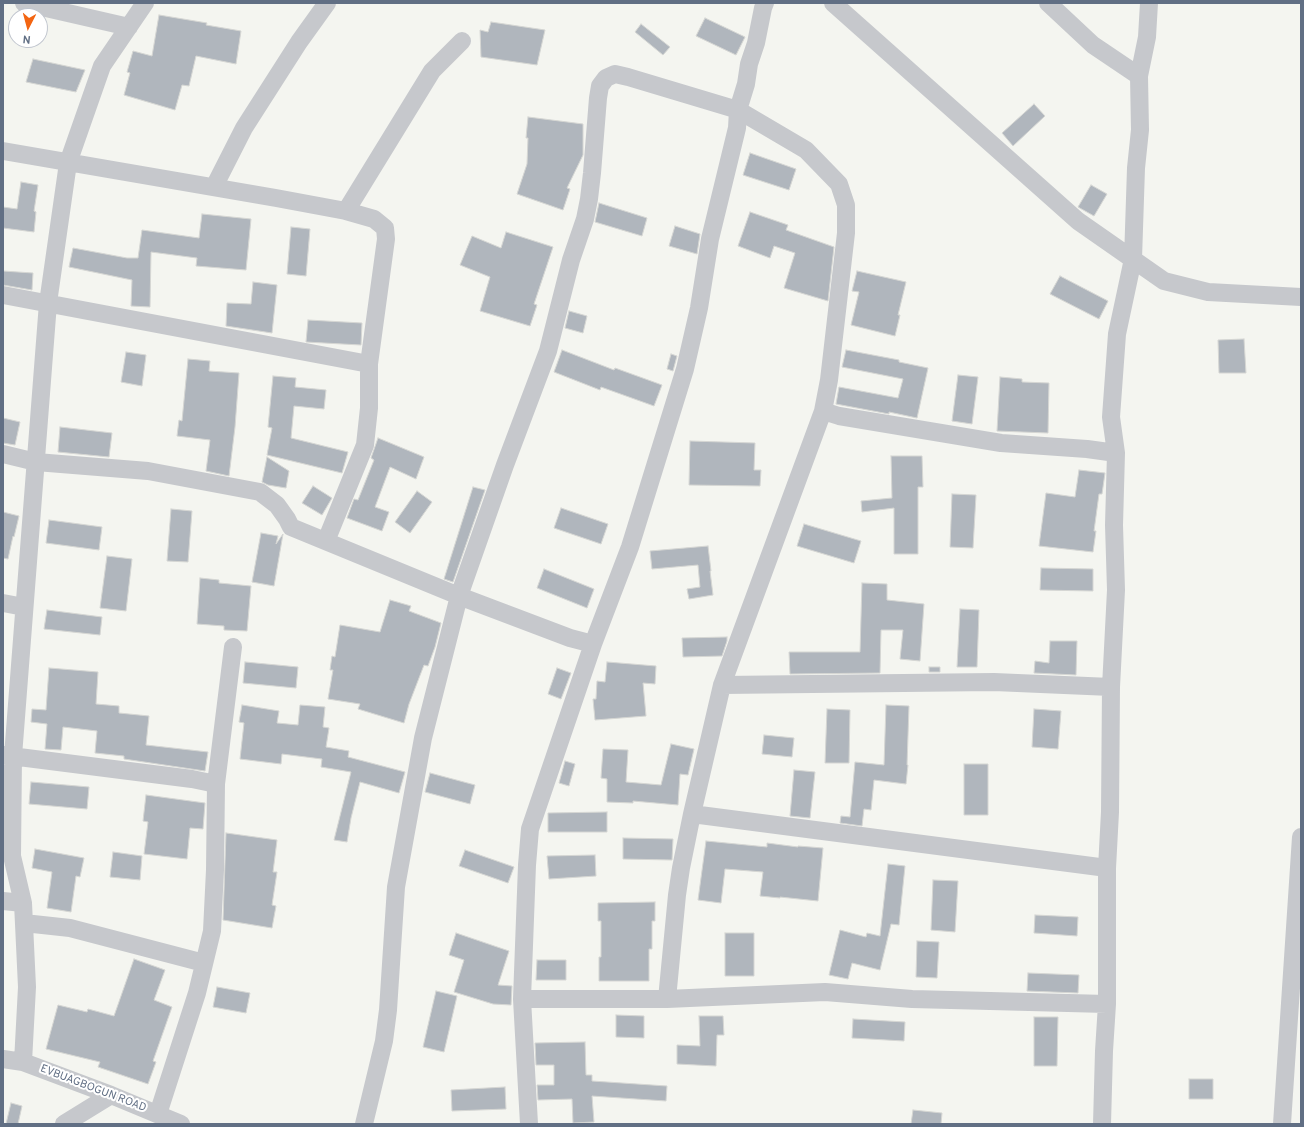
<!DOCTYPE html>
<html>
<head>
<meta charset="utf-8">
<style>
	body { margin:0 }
	#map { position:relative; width:1304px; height:1127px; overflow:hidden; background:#f4f5f0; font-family:Overpass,sans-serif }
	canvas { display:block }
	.frame { position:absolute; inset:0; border:4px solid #616f84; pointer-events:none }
	.north { position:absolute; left:8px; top:8px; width:40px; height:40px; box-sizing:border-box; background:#fff; border:1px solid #c0c5ce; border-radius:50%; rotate:186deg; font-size:11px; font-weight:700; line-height:16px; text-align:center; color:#616f84 }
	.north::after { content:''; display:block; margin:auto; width:14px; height:18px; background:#f36512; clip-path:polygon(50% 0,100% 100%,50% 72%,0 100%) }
</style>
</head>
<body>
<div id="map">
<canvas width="1304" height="1127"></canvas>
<div class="frame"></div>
<div class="north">N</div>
</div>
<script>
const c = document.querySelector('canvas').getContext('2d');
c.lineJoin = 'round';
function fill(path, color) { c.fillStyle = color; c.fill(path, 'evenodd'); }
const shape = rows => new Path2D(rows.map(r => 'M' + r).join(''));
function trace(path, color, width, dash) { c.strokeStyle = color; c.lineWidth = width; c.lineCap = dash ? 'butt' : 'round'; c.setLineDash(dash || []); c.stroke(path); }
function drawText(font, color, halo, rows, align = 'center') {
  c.font = font + ' Overpass,sans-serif'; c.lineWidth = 4; c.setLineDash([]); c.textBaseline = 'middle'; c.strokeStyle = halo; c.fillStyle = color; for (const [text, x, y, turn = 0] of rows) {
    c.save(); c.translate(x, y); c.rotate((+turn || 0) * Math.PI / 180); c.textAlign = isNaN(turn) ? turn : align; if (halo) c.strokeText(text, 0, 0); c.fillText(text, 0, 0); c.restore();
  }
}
const building = shape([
	[159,15,207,23,206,25,241,31,236,64,196,56,189,86,182,85,175,110,124,95,130,73,127,72,133,51,152,56,159,15],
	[705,18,745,37,736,55,696,36,705,18],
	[491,22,545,30,537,65,481,57,480,30,488,32,491,22],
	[641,24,670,47,663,55,635,32,641,24],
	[33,59,85,70,76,92,26,82,33,59],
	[1034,104,1045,116,1013,146,1002,133,1034,104],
	[528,117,583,124,583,155,567,188,570,189,563,210,517,194,527,164,528,138,526,138,528,117],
	[750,153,796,169,789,190,743,175,750,153],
	[21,182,38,185,34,211,36,212,34,232,3,228,3,207,17,209,21,182],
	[1091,185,1107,194,1094,216,1078,207,1091,185],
	[599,203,647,218,642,236,595,222,599,203],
	[750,212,788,225,786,230,834,247,828,301,784,288,795,253,774,246,770,258,738,246,750,212],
	[202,214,251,219,246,270,196,266,197,258,151,252,150,307,131,306,132,280,69,267,73,248,127,258,138,258,142,230,199,238,202,214],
	[675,226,700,234,697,254,669,246,675,226],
	[291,227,310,229,306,276,287,274,291,227],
	[506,232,553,247,534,304,537,305,530,326,480,311,490,277,460,265,472,236,501,248,506,232],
	[3,271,33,273,32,290,3,285,3,271],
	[857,271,906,282,898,315,900,315,895,336,851,325,859,292,852,291,857,271],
	[1060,276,1108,301,1099,319,1050,294,1060,276],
	[253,282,277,285,272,333,226,326,227,303,251,304,253,282],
	[569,311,587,316,583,333,565,328,569,311],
	[308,320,362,323,361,345,306,342,308,320],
	[1244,339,1246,373,1219,373,1218,340,1244,339],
	[562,350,614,370,615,368,662,385,654,406,601,387,600,390,554,372,562,350],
	[846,350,899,360,899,362,928,368,917,418,889,412,889,414,836,404,839,387,898,398,903,379,842,367,846,350],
	[126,352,146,355,142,386,121,382,126,352],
	[671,354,677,356,673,371,667,369,671,354],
	[188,359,210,361,209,371,239,373,235,427,229,476,206,471,210,440,177,436,179,420,182,421,188,359],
	[958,375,978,377,972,424,952,421,958,375],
	[273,376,296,378,295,387,326,390,324,409,294,406,291,438,348,452,342,473,267,455,272,428,268,427,273,376],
	[1000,377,1022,379,1022,382,1049,383,1048,433,997,431,1000,377],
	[3,418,20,422,15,445,3,443,3,418],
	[60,427,112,433,109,457,58,452,60,427],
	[378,438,424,457,416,479,390,467,375,507,389,512,382,531,347,518,354,499,358,500,374,460,371,458,378,438],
	[690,441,755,443,754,470,761,470,760,486,689,485,690,441],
	[891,456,922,456,923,487,918,487,918,554,894,554,894,508,862,512,861,501,892,498,891,456],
	[267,457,289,471,286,488,268,485,262,482,267,457],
	[1079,470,1105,473,1102,494,1099,494,1094,531,1096,531,1093,552,1039,546,1046,493,1075,497,1079,470],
	[313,486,332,498,322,515,302,503,313,486],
	[473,487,485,490,453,582,444,579,473,487],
	[417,491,432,502,410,533,395,522,417,491],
	[952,494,976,495,973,548,950,547,952,494],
	[561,508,608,524,601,544,554,528,561,508],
	[171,509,192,511,188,562,167,561,171,509],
	[3,512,19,516,14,537,13,536,8,559,3,558,3,512],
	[49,520,102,527,99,550,46,543,49,520],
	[804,524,861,541,854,563,797,546,804,524],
	[261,533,278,536,276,544,283,534,274,586,252,582,261,533],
	[708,546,711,571,710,571,713,595,689,599,687,589,700,587,698,565,652,569,650,551,708,546],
	[107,556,132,559,126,611,100,608,107,556],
	[1041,568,1093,569,1093,591,1040,590,1041,568],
	[544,569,594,589,587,608,537,588,544,569],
	[200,578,219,580,219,583,251,586,247,631,224,630,224,626,197,624,200,578],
	[862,583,887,584,887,600,924,604,920,661,900,659,903,630,881,630,880,673,790,674,789,652,860,652,862,583],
	[390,600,411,606,409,611,441,623,435,647,428,666,424,665,409,704,404,723,358,709,360,704,328,699,333,670,330,670,332,656,335,657,340,625,380,632,390,600],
	[960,609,979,610,977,667,957,667,960,609],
	[47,610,102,617,100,635,44,629,47,610],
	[727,637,727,641,722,656,683,657,682,638,727,637],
	[1050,641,1077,641,1076,675,1034,673,1035,661,1049,663,1050,641],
	[245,662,298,667,296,688,243,683,245,662],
	[607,662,656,666,655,684,643,683,646,716,595,720,593,699,596,699,597,681,605,682,607,662],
	[929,667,940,667,940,672,929,672,929,667],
	[49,668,98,672,96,704,119,706,119,713,149,716,146,745,208,752,205,771,124,759,124,756,95,753,97,731,63,727,61,750,45,749,47,724,31,722,32,709,46,710,49,668],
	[557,668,571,673,561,699,548,694,557,668],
	[242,705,279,711,277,723,298,725,300,705,325,707,323,727,329,728,326,747,349,751,348,757,405,772,399,793,360,782,351,818,347,842,334,840,351,772,321,767,322,759,282,754,281,764,240,759,244,723,239,722,242,705],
	[886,705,909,706,907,765,908,765,906,784,874,780,871,810,864,809,862,826,840,823,841,816,850,817,855,762,884,765,886,705],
	[827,709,850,710,849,763,825,763,827,709],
	[1034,709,1061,711,1058,749,1032,747,1034,709],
	[764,735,794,738,792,757,762,754,764,735],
	[671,744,694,749,688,775,680,774,678,805,633,801,633,803,607,802,607,779,601,778,603,749,628,750,626,782,661,785,671,744],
	[565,761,575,764,569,786,559,783,565,761],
	[964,764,988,764,988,815,964,815,964,764],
	[794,770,815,772,810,818,790,816,794,770],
	[430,773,475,785,470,804,425,792,430,773],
	[31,782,89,787,87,809,29,804,31,782],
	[146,795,205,803,203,829,190,828,187,859,144,854,148,822,143,821,146,795],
	[607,812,607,832,548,832,548,813,607,812],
	[226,833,277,840,273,872,277,872,272,905,276,906,272,928,223,920,226,833],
	[623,838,673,839,672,860,623,859,623,838],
	[706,841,767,847,767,843,798,847,798,846,823,848,818,901,780,897,780,898,760,896,763,872,725,869,721,903,698,900,706,841],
	[35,849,84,858,80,877,76,876,71,912,47,908,52,872,32,868,35,849],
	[465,850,514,867,508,883,459,866,465,850],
	[113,852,142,856,140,880,110,877,113,852],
	[595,855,596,876,549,879,547,856,595,855],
	[888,864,905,866,899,925,891,924,880,970,852,963,848,979,829,975,840,930,866,937,867,933,880,936,888,864],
	[933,880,958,881,955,932,931,930,933,880],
	[655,902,655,921,652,921,652,949,649,949,649,981,599,981,599,957,601,957,601,921,598,921,598,903,655,902],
	[1035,915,1078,917,1077,936,1034,933,1035,915],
	[456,933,509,951,498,985,512,986,511,1005,493,1004,454,992,464,960,449,955,456,933],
	[725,933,754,933,754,976,725,976,725,933],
	[917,941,939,942,937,978,916,977,917,941],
	[134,959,165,970,154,1000,172,1007,153,1061,156,1062,148,1084,98,1067,100,1062,46,1049,58,1005,87,1012,88,1009,114,1016,134,959],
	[537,960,566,960,566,980,536,980,537,960],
	[1028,973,1079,975,1078,993,1027,991,1028,973],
	[217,987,250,993,246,1013,213,1007,217,987],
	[436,991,457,996,444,1052,423,1047,436,991],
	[616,1015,644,1016,644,1038,616,1037,616,1015],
	[699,1016,723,1016,724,1035,717,1035,716,1066,677,1064,677,1045,700,1046,699,1016],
	[1034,1017,1058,1017,1057,1066,1034,1066,1034,1017],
	[853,1019,905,1022,904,1041,852,1038,853,1019],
	[585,1042,586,1075,592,1075,592,1081,667,1086,666,1101,592,1096,594,1122,573,1123,572,1099,538,1100,537,1085,554,1085,554,1065,536,1065,535,1043,585,1042],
	[1189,1079,1213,1079,1213,1099,1189,1099,1189,1079],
	[505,1087,506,1109,452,1111,451,1090,505,1087],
	[11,1103,22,1106,18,1124,6,1124,11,1103],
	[913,1110,942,1113,941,1124,911,1124,913,1110]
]);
fill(building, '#b0b6bd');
trace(building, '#d5d6d3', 1);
trace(shape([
	[24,3,129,27],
	[833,3,1078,221,1164,281,1208,292,1301,297],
	[1048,3,1093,45,1139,76],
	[3,151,276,198,346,211,374,219,385,228,386,239,369,364,369,408,365,445,326,541],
	[214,187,244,128,299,42,327,3],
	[346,211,432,71,462,41],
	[3,295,369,364],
	[3,454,36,462,148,471,260,492,277,505,287,519,291,527,459,596,570,638,593,644,530,829,527,865,522,999,529,1124],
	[3,603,24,607],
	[593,644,630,547,685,369,699,308,710,239,737,128,738,110,746,84,749,64,756,43,763,8,765,3],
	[722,685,994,682,1111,687],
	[3,755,192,779,216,784,233,647],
	[692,814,1107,868],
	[3,901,23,903],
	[24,923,70,928,204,963],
	[522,999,667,999,825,992,912,999,1107,1004],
	[667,999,677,895,681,868,692,814,722,685,823,411],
	[3,1059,23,1062,111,1095,181,1124],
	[23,1062,27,987,23,903,12,856,13,756,48,303,68,163,102,66,145,3],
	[158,1114,197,993,212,931,215,870,216,784],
	[64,1124,111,1095],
	[364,1124,384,1041,388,1010,396,887,423,738,459,596,505,465,548,351,571,260,585,219,589,199,592,173,598,98,600,86,606,78,615,74,628,77,738,110,806,150,839,184,846,205,846,233,829,380,823,411,839,416,1001,443,1087,449,1116,453,1111,417,1117,334,1133,259,1136,168,1140,130,1139,76,1147,37,1149,3],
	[1102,1124,1104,1051,1107,1004,1107,868,1110,812,1111,687,1116,590,1114,525,1116,453],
	[1282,1124,1301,837]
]), '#c6c8cc', 18);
drawText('11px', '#616f84', '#fff', [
	["EVBUAGBOGUN ROAD",93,1089,21]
]);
</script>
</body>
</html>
